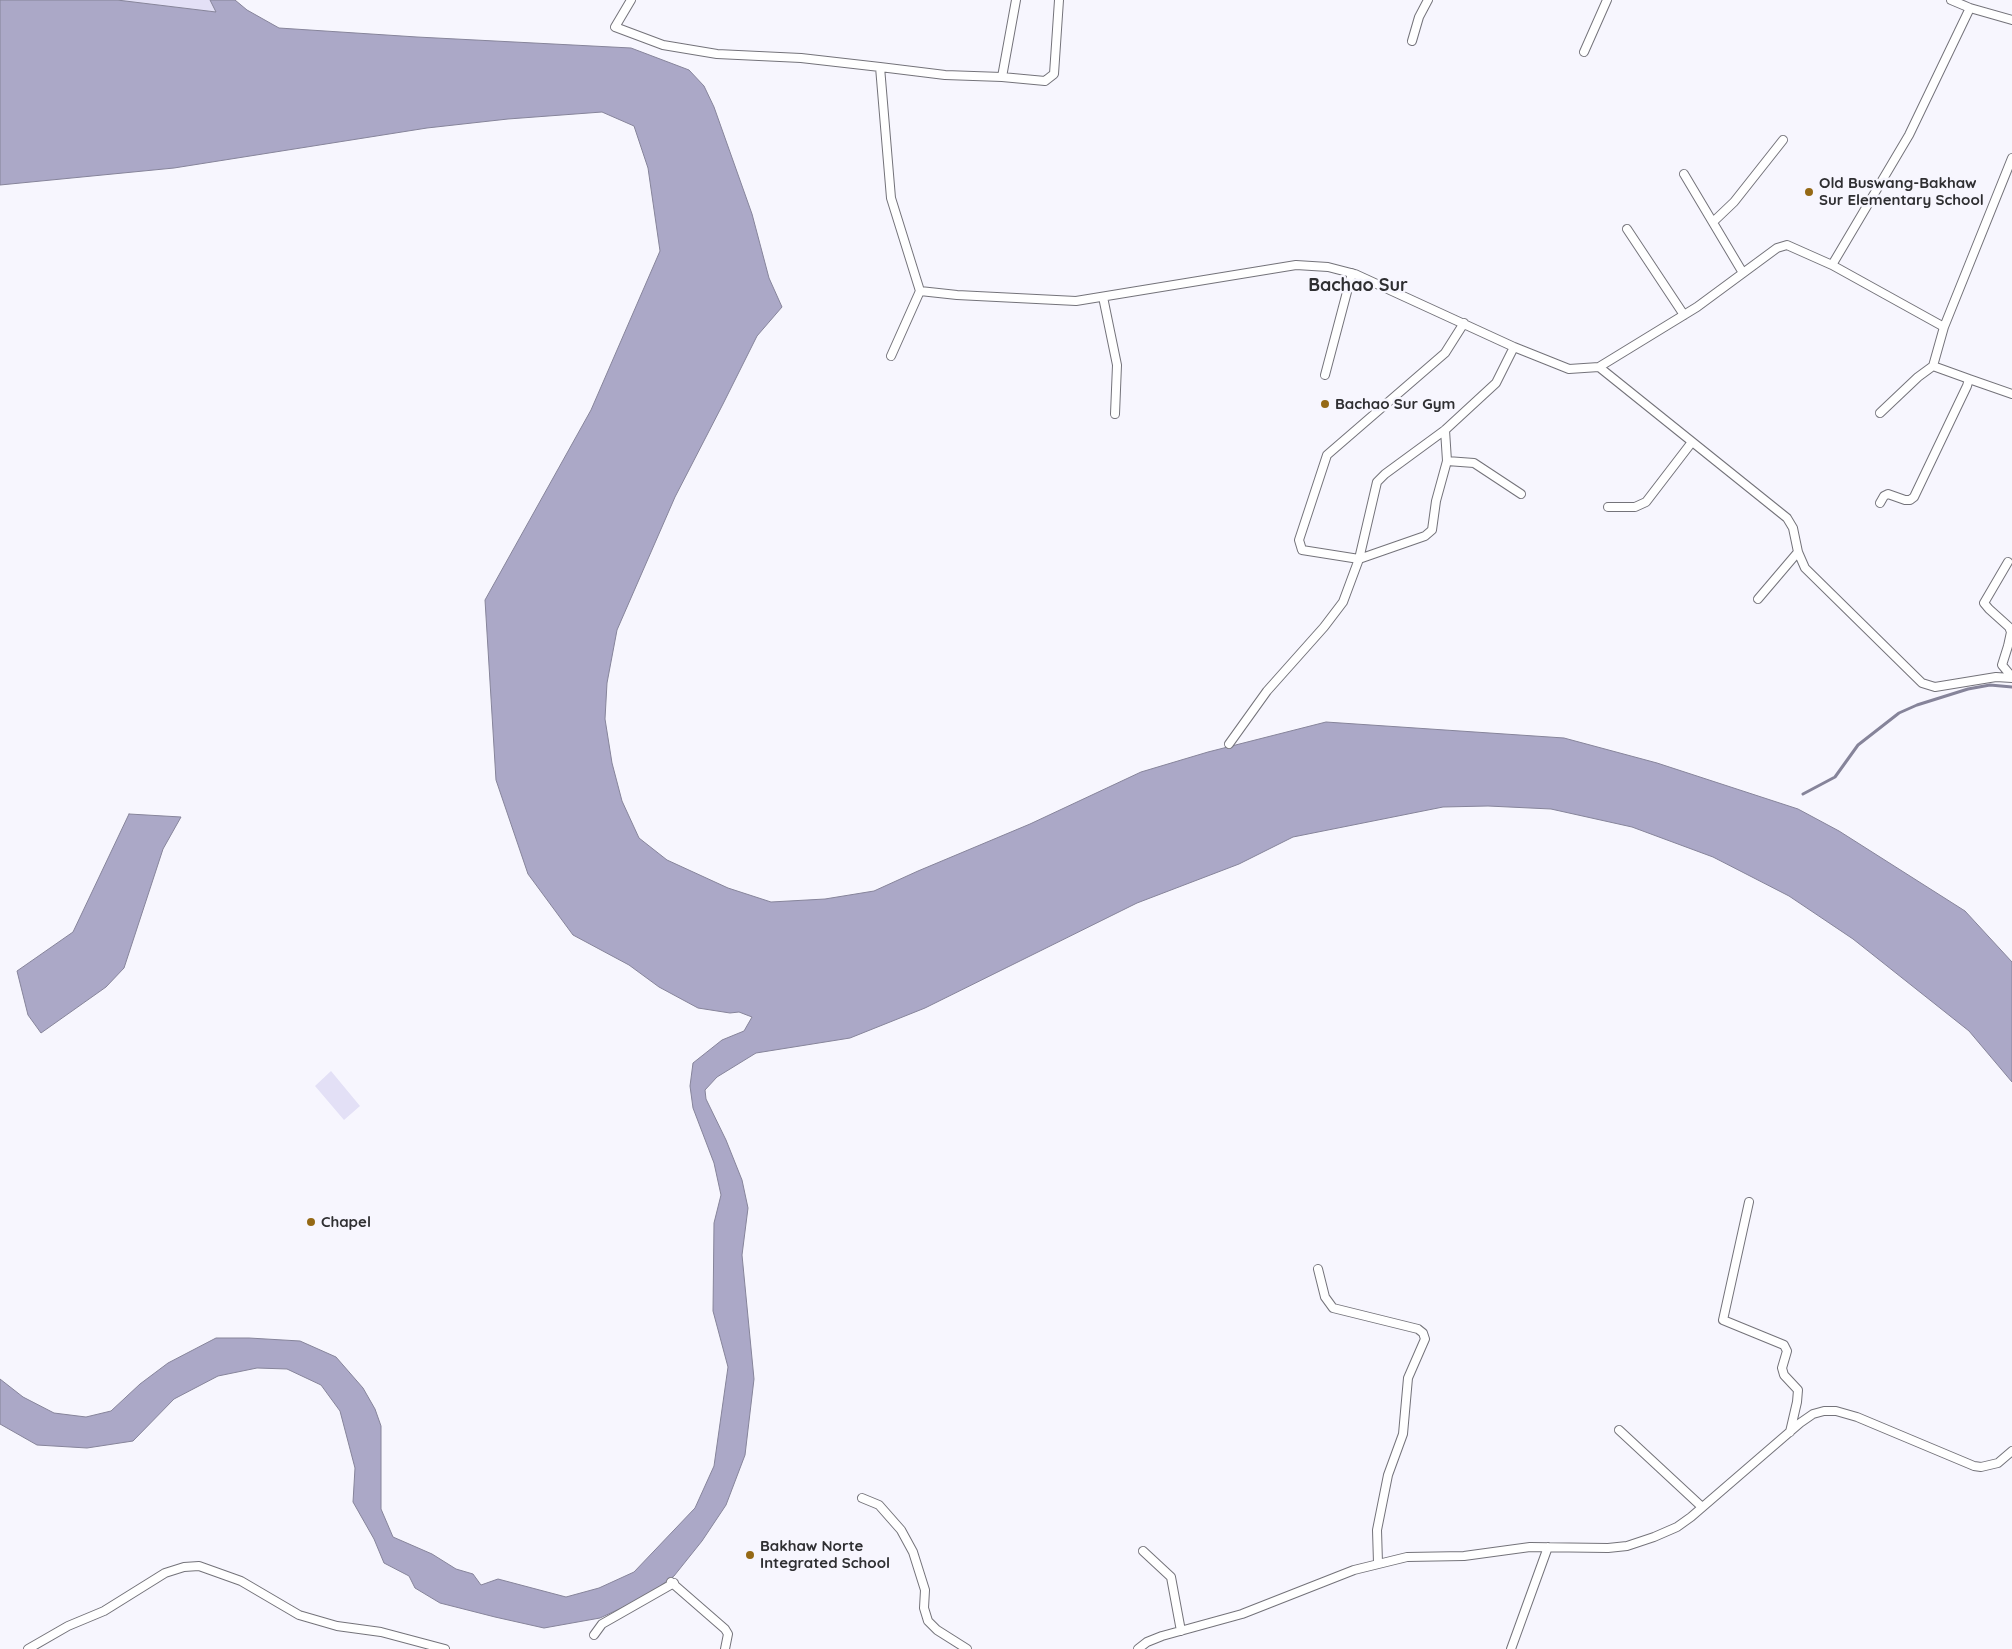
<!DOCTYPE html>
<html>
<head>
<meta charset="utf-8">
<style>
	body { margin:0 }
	canvas { display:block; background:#f7f6fe }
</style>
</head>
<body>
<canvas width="2012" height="1649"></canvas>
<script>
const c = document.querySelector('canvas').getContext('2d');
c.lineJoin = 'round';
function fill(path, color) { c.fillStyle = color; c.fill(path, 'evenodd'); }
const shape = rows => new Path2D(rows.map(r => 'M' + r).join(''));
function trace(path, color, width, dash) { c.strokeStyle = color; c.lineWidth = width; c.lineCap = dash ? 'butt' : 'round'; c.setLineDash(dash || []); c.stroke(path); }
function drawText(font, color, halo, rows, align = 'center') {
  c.font = font + ' Quicksand,sans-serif'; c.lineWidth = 5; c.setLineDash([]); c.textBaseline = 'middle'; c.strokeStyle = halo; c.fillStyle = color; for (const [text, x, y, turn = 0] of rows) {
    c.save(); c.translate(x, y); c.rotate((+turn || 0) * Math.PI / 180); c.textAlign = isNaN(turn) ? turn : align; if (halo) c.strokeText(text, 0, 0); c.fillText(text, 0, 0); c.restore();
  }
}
fill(shape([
	[117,0,219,0,217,12],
	[331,1071,360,1106,344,1120,315,1086]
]), '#e3e0f6');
const water = shape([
	[0,0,117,0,216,12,210,0,235,0,247,10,279,28,417,37,631,48,689,70,704,86,714,107,752,214,769,278,782,307,757,336,723,404,675,497,617,630,607,683,605,719,612,763,622,801,639,838,667,860,728,888,771,902,825,899,874,891,918,871,1030,824,1141,772,1208,752,1326,722,1564,738,1657,763,1798,809,1839,831,1965,911,2012,962,2012,1082,1969,1031,1853,939,1789,896,1713,857,1632,827,1551,809,1488,806,1443,807,1293,837,1239,864,1137,903,925,1008,850,1038,756,1053,717,1077,705,1090,706,1099,726,1140,742,1180,748,1208,742,1255,754,1379,745,1455,726,1505,702,1541,674,1576,645,1597,600,1618,544,1628,495,1617,440,1603,415,1588,409,1576,384,1563,374,1539,353,1502,355,1468,340,1411,321,1385,287,1369,257,1368,218,1376,174,1399,133,1441,87,1448,37,1445,0,1424,0,1379,23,1397,54,1413,86,1417,111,1411,140,1384,168,1363,216,1338,249,1338,300,1341,336,1357,363,1388,375,1409,381,1426,381,1509,393,1537,432,1554,456,1569,473,1574,481,1585,498,1579,566,1597,599,1588,634,1572,695,1508,714,1466,728,1367,713,1311,714,1223,721,1195,714,1163,693,1108,690,1086,693,1063,722,1040,744,1031,752,1017,739,1012,730,1013,698,1008,659,987,629,965,573,935,528,874,496,780,485,600,591,410,660,251,648,168,634,126,602,112,508,119,427,128,174,168,0,185,0,0],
	[129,814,181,817,163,849,124,968,106,987,41,1033,28,1015,17,971,73,932,129,814]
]);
fill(water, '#aba8c7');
trace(water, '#86849a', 1);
trace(shape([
	[1803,794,1835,777,1858,745,1899,713,1917,705,1968,689,1990,685,2012,687]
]), '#86849a', 3);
const street = shape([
	[631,0,615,27,663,45,717,54,801,58,880,67,891,198,920,291,957,295,1076,301,1296,265,1328,267,1355,274,1514,347,1569,369,1599,367,1697,307,1777,248,1787,245,1832,265,1944,327],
	[1951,0,1970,8,2012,20],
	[1412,41,1419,17,1428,0],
	[1584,52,1607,0],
	[880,67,945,75,1002,77,1045,81,1054,74,1059,0],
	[1002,77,1016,0],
	[1684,174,1743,273],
	[1713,222,1734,202,1783,140],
	[1627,229,1684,315],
	[1832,265,1909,135,1970,8],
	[1103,297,1117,365,1115,414],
	[891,356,920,291],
	[1599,367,1787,518,1793,528,1798,552,1805,568,1922,683,1935,687,1996,677,2012,678],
	[1325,375,1352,273],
	[1969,379,2012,394],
	[1880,413,1918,377,1933,366,1944,327,2012,158],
	[1445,430,1447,461,1436,501,1432,530,1425,536,1359,559,1302,550,1299,540,1327,455,1445,353,1464,323],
	[1447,461,1474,463,1521,494],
	[1880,503,1884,496,1888,494,1905,500,1910,500,1914,497,1967,386,1969,379,1933,366],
	[1608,507,1635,507,1646,502,1692,442],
	[2008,562,1984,603,1989,609,2009,627,2011,632,2008,646,2002,665,2012,677],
	[1758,599,1798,552],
	[1229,744,1267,691,1324,627,1343,602,1359,559,1377,482,1385,474,1445,430,1496,383,1514,347],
	[1749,1202,1723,1320,1784,1345,1787,1351,1782,1368,1784,1375,1798,1390,1797,1402,1790,1432],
	[1318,1269,1325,1297,1333,1308,1418,1329,1423,1333,1425,1339,1408,1378,1403,1434,1388,1475,1377,1530,1378,1563],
	[1619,1430,1702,1507],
	[862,1498,879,1505,901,1530,913,1552,925,1590,924,1608,928,1621,937,1630,967,1649],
	[1143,1551,1171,1577,1181,1631],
	[671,1582,725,1629,728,1634,725,1649],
	[594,1635,602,1624,674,1583],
	[28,1649,68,1626,104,1611,165,1573,184,1567,199,1566,241,1581,299,1615,337,1626,381,1632,445,1649],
	[1138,1649,1147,1642,1162,1636,1242,1614,1354,1570,1407,1557,1464,1556,1530,1547,1608,1548,1627,1546,1654,1537,1677,1527,1691,1517,1800,1423,1813,1414,1824,1411,1836,1411,1857,1417,1974,1466,1981,1467,1998,1463,2012,1451],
	[1511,1649,1548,1547]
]);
trace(street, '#74737a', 10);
trace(street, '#fff', 8);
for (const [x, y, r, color] of [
	[1809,192,5,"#956915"],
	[1325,404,5,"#956915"],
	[311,1222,5,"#956915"],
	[750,1555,5,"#956915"]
]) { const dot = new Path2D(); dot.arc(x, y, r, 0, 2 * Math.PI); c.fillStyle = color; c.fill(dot); trace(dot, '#f7f6fe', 2); }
drawText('bold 15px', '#2f2f32', '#f7f6fe', [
	["Old Buswang-Bakhaw",1819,183],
	["Sur Elementary School",1819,200],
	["Bachao Sur Gym",1335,404],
	["Chapel",321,1222],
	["Bakhaw Norte",760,1546],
	["Integrated School",760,1563]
], 'left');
drawText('bold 18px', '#2f2f32', '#f7f6fe', [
	["Bachao Sur",1358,286]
]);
</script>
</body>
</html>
